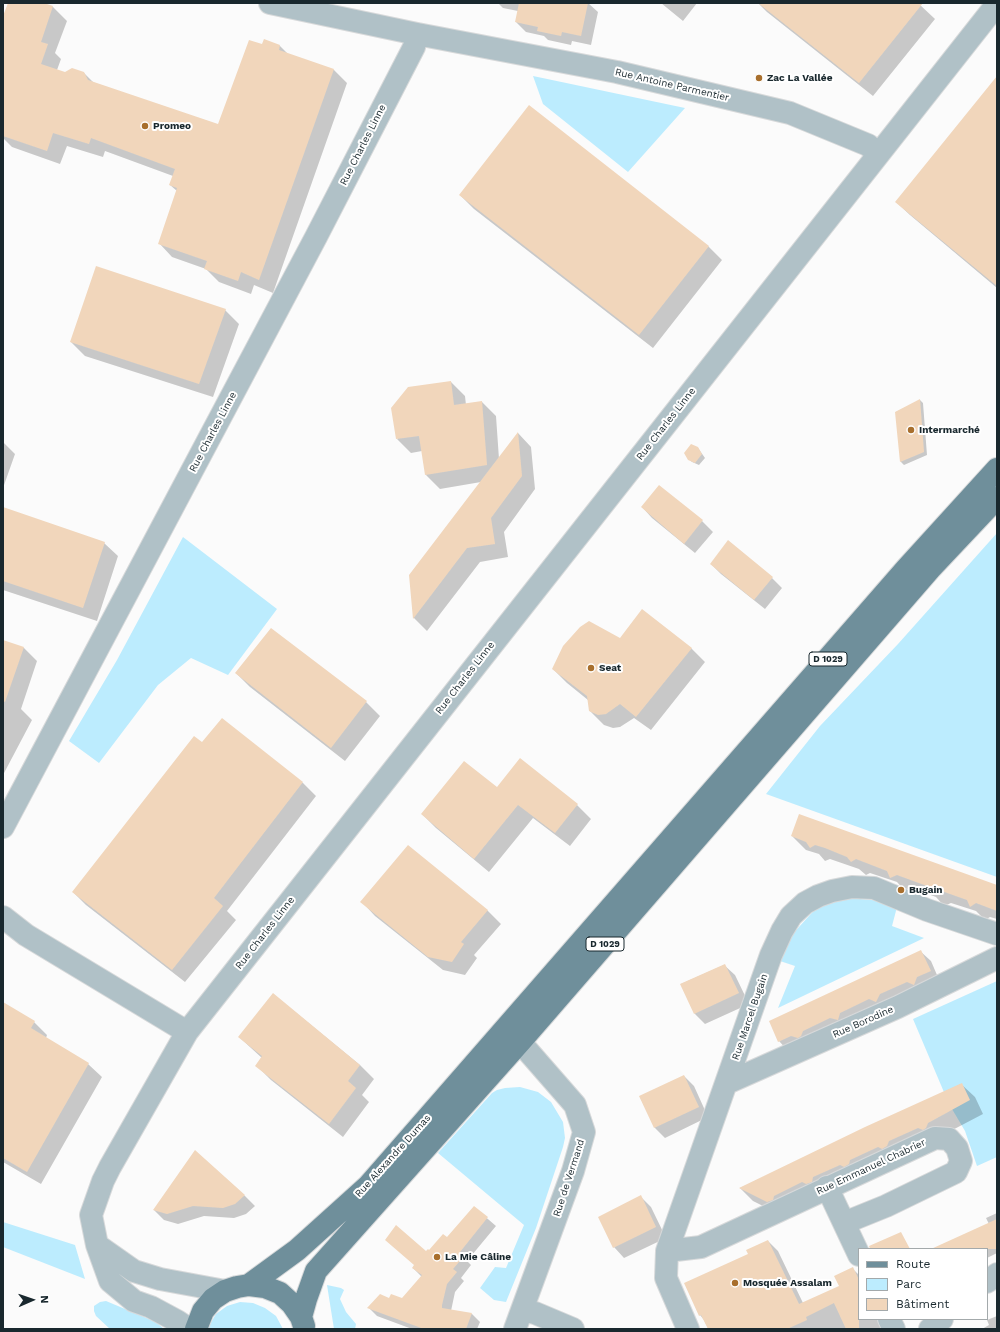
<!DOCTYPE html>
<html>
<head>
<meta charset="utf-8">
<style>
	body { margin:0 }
	#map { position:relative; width:1000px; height:1332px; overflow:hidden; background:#fbfbfb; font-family:"Work Sans",sans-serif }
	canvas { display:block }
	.frame { position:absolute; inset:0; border:4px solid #19282e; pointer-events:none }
	.legend { position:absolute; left:858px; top:1248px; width:130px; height:72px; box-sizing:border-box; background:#fff; border:1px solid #a3a9ab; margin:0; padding:5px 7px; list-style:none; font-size:12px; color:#19282e }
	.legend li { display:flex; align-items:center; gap:8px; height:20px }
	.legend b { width:20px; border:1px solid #a3a9ab }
	.north { position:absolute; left:12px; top:1280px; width:40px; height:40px; -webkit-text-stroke:3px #fff; paint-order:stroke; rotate:88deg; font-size:11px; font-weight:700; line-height:16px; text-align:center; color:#19282e }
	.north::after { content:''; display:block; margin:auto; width:14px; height:18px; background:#19282e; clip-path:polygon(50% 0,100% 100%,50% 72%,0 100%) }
</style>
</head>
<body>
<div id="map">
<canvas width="1000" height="1332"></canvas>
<div class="frame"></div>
<ul class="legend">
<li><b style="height:5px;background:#6f8f9b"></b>Route</li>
<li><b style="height:11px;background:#bcecfe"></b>Parc</li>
<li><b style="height:11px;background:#f1d6bb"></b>Bâtiment</li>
</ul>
<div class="north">N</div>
</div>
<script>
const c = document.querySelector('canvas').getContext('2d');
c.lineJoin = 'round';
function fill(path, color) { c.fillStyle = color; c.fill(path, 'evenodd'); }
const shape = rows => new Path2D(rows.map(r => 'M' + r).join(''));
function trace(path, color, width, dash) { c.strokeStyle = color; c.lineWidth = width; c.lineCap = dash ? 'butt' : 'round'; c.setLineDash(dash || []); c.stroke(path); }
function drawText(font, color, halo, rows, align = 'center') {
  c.font = font + ' "Work Sans",sans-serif'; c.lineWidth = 4; c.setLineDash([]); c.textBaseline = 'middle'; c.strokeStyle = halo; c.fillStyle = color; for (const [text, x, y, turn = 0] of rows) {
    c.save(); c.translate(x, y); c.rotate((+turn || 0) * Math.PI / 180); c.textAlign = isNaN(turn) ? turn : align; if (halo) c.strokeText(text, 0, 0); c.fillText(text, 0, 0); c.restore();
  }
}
fill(shape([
	[533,76,685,108,628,172,543,104],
	[997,533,997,877,766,794,820,726,898,644],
	[183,537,277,609,228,675,191,658,158,685,99,763,69,741,117,660],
	[849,898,883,901,897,907,892,926,924,938,778,1008,795,966,777,960,789,938,818,906],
	[997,981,997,1157,977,1166,965,1131,949,1104,913,1019],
	[520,1087,538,1092,551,1102,563,1122,565,1138,563,1147,536,1228,506,1302,494,1300,480,1288,495,1267,506,1268,524,1225,438,1153,492,1093,497,1090,505,1088],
	[3,1222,75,1245,85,1279,3,1247],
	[327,1285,341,1288,344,1290,340,1299,346,1312,356,1324,355,1329,334,1329],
	[106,1301,156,1322,164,1329,110,1329,96,1316,94,1311,94,1306,100,1302],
	[240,1302,253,1303,265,1308,276,1316,283,1329,207,1329,216,1314,227,1306]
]), '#bcecfe');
fill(shape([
	[9,3,41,3,53,7,67,21,55,53,61,59,57,70,65,73,84,73,94,83,219,125,263,46,280,46,288,54,334,70,347,83,273,293,254,285,251,294,219,282,206,269,172,257,159,243,177,191,170,185,173,176,105,151,103,157,67,146,60,164,12,147,3,138,3,19],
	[498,3,588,3,598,12,591,45,572,41,571,45,548,40,544,36,526,32,516,22,518,11,503,8],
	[661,3,697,3,683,21],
	[758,3,918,3,935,19,873,96,767,12],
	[997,77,997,288,910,215,896,202],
	[460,195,708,246,722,260,653,348,474,209],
	[225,310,239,324,213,397,85,356,71,342],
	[451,382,465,396,466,405,482,402,496,416,499,459,518,433,531,447,535,489,504,532,508,557,480,562,427,631,414,618,410,575,481,482,440,489,426,475,422,451,411,453,397,439],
	[920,400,923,403,927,455,904,465,901,462,896,412],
	[3,442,15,454,3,488],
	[698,448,705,458,699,465,692,462,689,459],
	[659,486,702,521,713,532,695,553,652,518,642,507],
	[3,508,104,543,118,556,97,621,3,590],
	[711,564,772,578,782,588,765,609,721,574],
	[271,629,366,702,380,716,345,761,250,687,236,673],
	[620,639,691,648,705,662,651,730,634,718,620,727,613,728,604,725,590,711,588,700,567,683,553,669],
	[3,641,24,648,37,661,21,709,32,720,3,775],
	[222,720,303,783,316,796,227,911,236,920,185,982,86,905,73,892],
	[520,759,577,805,591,819,570,846,533,818,489,872,436,828,422,814,497,789],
	[792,836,997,886,997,919,990,917,985,920,976,911,951,903,944,906,936,897,911,888,905,891,897,882,870,873,866,875,859,869,830,859,825,861,819,854,806,850],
	[362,902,487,910,501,924,474,955,477,958,465,975,443,970,375,916],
	[920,951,931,961,940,982,789,1052,779,1041],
	[724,965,735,975,749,1004,705,1024,695,1014,681,984],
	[273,994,360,1065,374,1079,362,1095,369,1102,343,1137,271,1080,257,1066,262,1058,239,1037],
	[3,1003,34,1022,47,1035,46,1038,88,1064,102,1077,41,1184,3,1162],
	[684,1076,694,1086,708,1117,665,1138,655,1128,640,1097],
	[961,1084,975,1097,983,1114,941,1136,781,1215,753,1201,740,1188],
	[195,1151,245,1196,255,1206,246,1214,234,1218,204,1216,178,1224,164,1220,154,1210],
	[641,1197,651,1207,666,1238,624,1258,614,1247],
	[474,1207,496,1226,467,1261,471,1265,461,1278,464,1281,455,1292,451,1311,472,1314,480,1322,477,1329,412,1329,377,1316,369,1308,390,1299,402,1299,422,1277,413,1268,426,1252,429,1252,447,1239],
	[997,1213,997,1253,987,1258,987,1249,958,1249,989,1224,986,1218],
	[768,1241,778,1251,803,1303,841,1286,852,1268,859,1275,859,1319,883,1319,887,1329,709,1329,704,1320,700,1315,749,1255],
	[997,1316,997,1329,982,1329,989,1325,987,1320]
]), '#0003');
fill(shape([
	[8,3,44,3,53,6,41,42,48,44,41,64,65,72,72,68,84,72,88,80,218,124,249,40,262,44,264,39,280,45,279,50,334,69,259,280,241,272,238,281,204,269,207,261,158,244,177,188,169,185,175,169,91,138,89,144,53,133,47,151,3,136,3,16],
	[519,3,588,3,581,36,562,32,561,36,537,31,538,27,515,22],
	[758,3,923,3,859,83],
	[997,76,997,286,895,202],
	[529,105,709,246,639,335,459,195],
	[96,266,226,309,199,384,70,342],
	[451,381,454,405,482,401,487,465,425,475,419,436,396,439,391,408,408,387],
	[920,399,924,452,900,462,895,412],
	[518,432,522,476,491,518,495,544,467,548,413,619,409,575],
	[691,444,698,447,702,454,695,463,688,460,684,453],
	[659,485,703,520,684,544,641,507],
	[3,507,105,542,83,608,3,581],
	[728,540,773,577,754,600,710,564],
	[642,609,692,648,636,717,620,704,606,714,598,715,589,711,587,696,552,669,563,646,580,627,589,621,620,638],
	[271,628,367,701,331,748,235,673],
	[3,640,24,647,5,702,3,701],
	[222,718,303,782,214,898,223,906,172,970,72,892,194,736,202,742],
	[520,758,578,804,555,833,518,805,474,859,421,814,464,761,497,787],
	[799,814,997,885,997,911,976,903,970,907,967,900,936,889,930,892,927,886,897,875,890,878,887,871,856,859,851,862,847,857,825,848,815,845,810,848,806,842,791,836],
	[408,845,488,910,461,942,464,944,452,962,428,957,360,902],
	[921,950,931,971,917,977,914,985,907,982,880,994,876,1002,869,999,840,1013,838,1020,830,1018,803,1031,801,1036,798,1038,791,1036,778,1042,769,1021],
	[725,964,739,993,694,1014,680,984],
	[273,993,360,1065,348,1081,356,1088,329,1124,255,1066,262,1056,238,1037],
	[3,1002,35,1021,31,1028,89,1063,27,1172,3,1158],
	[684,1075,699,1107,654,1128,639,1096],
	[962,1083,970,1100,928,1123,926,1128,923,1130,918,1128,889,1141,887,1146,882,1149,878,1147,850,1160,849,1164,844,1167,840,1165,813,1177,812,1182,806,1184,802,1182,774,1196,773,1200,767,1202,739,1188,865,1127],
	[195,1150,245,1195,235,1204,223,1208,193,1206,167,1214,153,1210],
	[641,1195,656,1227,613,1248,598,1217],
	[474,1206,488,1217,460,1252,464,1256,453,1269,457,1272,447,1284,442,1305,442,1308,472,1313,466,1329,424,1329,367,1308,380,1294,389,1298,391,1294,402,1298,422,1275,412,1268,414,1265,385,1240,396,1225,426,1251,428,1249,429,1250,443,1234,447,1237],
	[997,1219,997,1249,931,1249],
	[901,1232,910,1249,870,1249,869,1246],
	[768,1240,799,1304,839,1286,834,1276,853,1267,859,1280,859,1329,846,1329,834,1303,806,1317,807,1320,787,1329,708,1329,701,1315,699,1316,684,1283,748,1254,746,1250]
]), '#f1d6bb');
const minor = shape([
	[270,3,417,34,617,72,790,113,868,145,878,154],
	[3,827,316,237,414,47,417,34],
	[3,917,26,935,187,1032],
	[727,1083,898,1007,997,958],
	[827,1187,859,1255],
	[97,1245,134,1271,160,1279,225,1291],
	[667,1251,701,1247,935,1138,949,1139,957,1148,961,1161,956,1172,886,1206,844,1223],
	[987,1282,997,1274],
	[522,1310,535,1313,573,1329],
	[889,1319,894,1329],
	[189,1329,177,1321,151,1307,134,1301,110,1281,97,1245,91,1215,103,1181,110,1167,187,1032,997,4],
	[515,1329,573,1171,584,1132,575,1105,520,1042],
	[688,1329,666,1278,667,1251,771,955,782,931,791,916,805,903,818,896,832,891,852,887,874,888,927,910,997,934],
	[930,1329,942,1319]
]);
const major = shape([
	[249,1285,297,1250,368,1186,906,569,997,469],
	[301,1317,306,1299,316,1271,520,1042,930,569,997,498],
	[196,1329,203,1311,213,1299,225,1291,237,1287,249,1285,265,1287,280,1293,292,1304,301,1317,304,1326]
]);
trace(minor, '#d7d9da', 24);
trace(major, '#d7d9da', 24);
trace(minor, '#b0c1c7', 22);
trace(major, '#6f8f9b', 22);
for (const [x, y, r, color] of [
	[759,78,4,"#a86f2d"],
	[145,126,4,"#a86f2d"],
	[911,430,4,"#a86f2d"],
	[591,668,4,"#a86f2d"],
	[901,890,4,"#a86f2d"],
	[437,1257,4,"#a86f2d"],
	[735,1283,4,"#a86f2d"]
]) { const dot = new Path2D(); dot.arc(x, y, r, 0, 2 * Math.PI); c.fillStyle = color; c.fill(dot); trace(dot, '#fff', 1.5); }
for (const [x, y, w] of [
	[828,659,38],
	[605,944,38]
]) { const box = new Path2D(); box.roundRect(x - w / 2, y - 7, w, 14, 3); c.fillStyle = '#fff'; c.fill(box); trace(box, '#19282e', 1); }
drawText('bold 9px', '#19282e', null, [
	["D 1029",828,659],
	["D 1029",605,944]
]);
drawText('bold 10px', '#19282e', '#fff', [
	["Zac La Vallée",767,78],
	["Promeo",153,126],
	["Intermarché",919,430],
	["Seat",599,668],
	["Bugain",909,890],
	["La Mie Câline",445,1257],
	["Mosquée Assalam",743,1283]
], 'left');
drawText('10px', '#19282e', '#fff', [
	["Rue Antoine Parmentier",672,85,13],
	["Rue Charles Linne",363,145,-63],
	["Rue Charles Linne",666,424,-52],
	["Rue Charles Linne",213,432,-62],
	["Rue Charles Linne",465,678,-52],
	["Rue Charles Linne",265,933,-52],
	["Rue Marcel Bugain",750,1017,-71],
	["Rue Borodine",863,1022,-24],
	["Rue Alexandre Dumas",393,1156,-48],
	["Rue Emmanuel Chabrier",871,1167,-25],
	["Rue de Vermand",569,1178,-72]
]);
</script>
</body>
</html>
